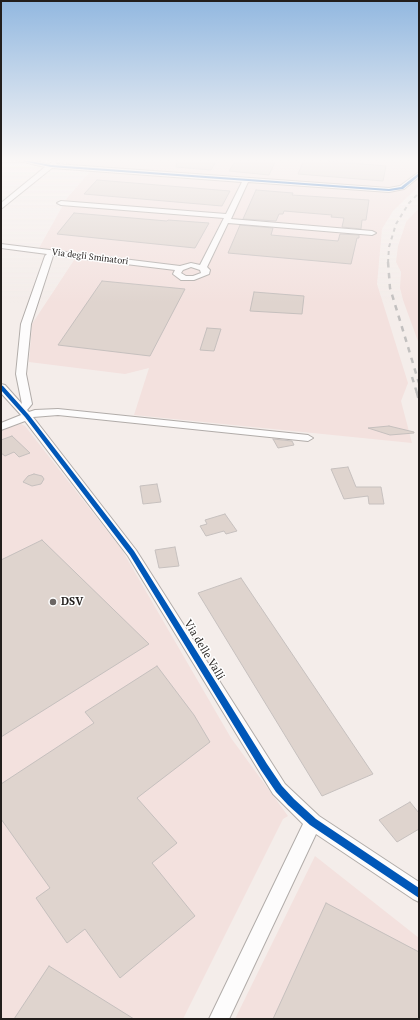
<!DOCTYPE html>
<html>
<head>
<meta charset="utf-8">
<style>
	body { margin:0 }
	#map { position:relative; width:420px; height:1020px; overflow:hidden; background:#f4edea; font-family:"PT Serif",serif }
	canvas { display:block }
	.frame { position:absolute; inset:0; border:2px solid #221e1c; pointer-events:none }
</style>
</head>
<body>
<div id="map">
<canvas width="420" height="1020"></canvas>
<div class="frame"></div>
</div>
<script>
const c = document.querySelector('canvas').getContext('2d');
c.lineJoin = 'round';
function fill(path, color) { c.fillStyle = color; c.fill(path, 'evenodd'); }
const shape = rows => new Path2D(rows.map(r => 'M' + r).join(''));
function trace(path, color, width, dash) { c.strokeStyle = color; c.lineWidth = width; c.lineCap = dash ? 'butt' : 'round'; c.setLineDash(dash || []); c.stroke(path); }
function drawText(font, color, halo, rows, align = 'center') {
  c.font = font + ' "PT Serif",serif'; c.lineWidth = 3; c.setLineDash([]); c.textBaseline = 'middle'; c.strokeStyle = halo; c.fillStyle = color; for (const [text, x, y, turn = 0] of rows) {
    c.save(); c.translate(x, y); c.rotate((+turn || 0) * Math.PI / 180); c.textAlign = isNaN(turn) ? turn : align; if (halo) c.strokeText(text, 0, 0); c.fillText(text, 0, 0); c.restore();
  }
}
fill(shape([
	[65,160,419,160,419,186,393,211,382,229,377,284,408,383,401,401,412,443,134,415,149,368,125,374,29,362,32,324,78,254,39,248,67,198,94,167,61,163],
	[419,208,419,344,403,300,400,288,401,272,396,262,398,246,406,222],
	[21,424,25,426,122,550,231,738,288,816,283,819,183,1019,1,1019,1,431,16,425],
	[315,856,419,938,419,1019,235,1019]
]), '#f3e1de');
const building = shape([
	[177,160,217,160,211,170,176,167,177,160],
	[236,160,276,160,269,175,229,171,236,160],
	[304,160,315,160,386,166,383,181,298,174,304,160],
	[97,180,230,191,222,206,84,194,97,180],
	[256,190,293,193,292,195,369,200,366,220,362,220,361,229,342,227,344,218,331,217,332,215,284,211,283,214,279,214,276,221,243,219,256,190],
	[74,213,167,221,168,220,209,223,195,248,57,234,74,213],
	[240,225,273,228,271,235,338,241,340,234,359,235,359,238,357,238,351,264,228,253,240,225],
	[102,281,185,289,150,356,58,345,102,281],
	[254,292,304,296,302,314,250,311,254,292],
	[207,328,221,329,214,351,200,350,207,328],
	[389,426,414,432,414,433,390,435,368,428,389,426],
	[12,436,30,453,19,457,14,452,5,456,1,453,1,440,12,436],
	[273,439,292,441,294,445,278,448,273,439],
	[348,467,356,487,381,487,384,504,369,504,368,496,344,499,331,469,348,467],
	[34,474,42,476,44,479,41,484,32,486,23,482,28,476,34,474],
	[157,484,161,502,143,504,140,486,157,484],
	[225,514,237,531,226,534,224,531,206,536,200,526,207,524,205,520,225,514],
	[42,540,149,644,1,737,1,560,42,540],
	[175,547,179,566,159,568,155,550,175,547],
	[241,578,373,774,322,796,198,593,241,578],
	[157,666,194,715,210,742,137,798,177,843,152,863,195,916,120,978,85,929,67,943,36,898,50,888,1,819,1,784,94,723,85,712,157,666],
	[410,802,419,813,419,829,397,842,379,820,410,802],
	[326,903,419,952,419,1019,273,1019,326,903],
	[49,966,134,1019,14,1019,49,966]
]);
fill(building, '#dfd4ce');
trace(building, '#c6c0be', 1);
const minor = shape([
	[15,160,29,160,49,164,54,161,57,163,56,164,389,188,400,186,419,172,419,177,404,189,389,192,248,182,231,219,372,231,376,233,372,235,228,223,207,267,210,270,209,274,194,280,181,280,173,274,175,270,52,255,53,256,31,324,26,374,32,404,27,410,29,412,35,410,58,409,308,435,313,438,308,441,58,415,33,417,136,550,285,784,319,816,419,882,419,902,413,899,316,834,229,1019,209,1019,303,824,273,794,128,556,25,421,1,430,1,423,21,415,1,393,1,384,5,385,22,404,16,374,21,324,45,256,47,254,1,248,1,244,180,266,191,263,200,265,224,218,61,205,57,203,61,201,226,214,242,182,52,168,1,209,1,203,45,167,15,160],
	[191,267,200,270,201,273,193,276,186,276,181,273,183,270,191,267]
]);
trace(minor, '#b1aca9', 2);
fill(minor, '#fdfcfc');
trace(shape([
	[388,263,389,247,396,224,409,203,419,193]
]), '#c2c0bf', 2, [4, 4]);
trace(shape([
	[388,262,390,288,419,383],
	[412,377,417,393]
]), '#c2c0bf', 2.5, [5.5, 5.5]);
trace(shape([
	[417,392,419,400]
]), '#c2c0bf', 3, [6, 6]);
fill(shape([
	[17,160,24,160,51,165,389,189,401,187,419,173,419,176,403,189,389,191,51,167,17,160],
	[1,385,3,386,29,415,134,551,267,764,282,786,294,799,316,819,419,888,419,898,310,825,288,805,276,792,261,770,130,555,25,417,1,390,1,385]
]), '#0057b8');
const sky = c.createLinearGradient(0, 0, 0, 303);
sky.addColorStop(0, '#92b8e0');
sky.addColorStop(0.53, '#faf7f6');
sky.addColorStop(1, '#faf7f600');
c.fillStyle = sky;
c.fillRect(0, 0, 420, 303);
for (const [x, y, r, color] of [
	[53,602,4,"#6c6664"]
]) { const dot = new Path2D(); dot.arc(x, y, r, 0, 2 * Math.PI); c.fillStyle = color; c.fill(dot); trace(dot, '#fff', 1.5); }
drawText('9px', '#221e1c', '#fff', [
	["Via degli Sminatori",90,257,7]
]);
drawText('bold 11px', '#221e1c', '#fff', [
	["DSV",61,602]
], 'left');
drawText('11px', '#221e1c', '#fff', [
	["Via delle Valli",204,650,59]
]);
</script>
</body>
</html>
